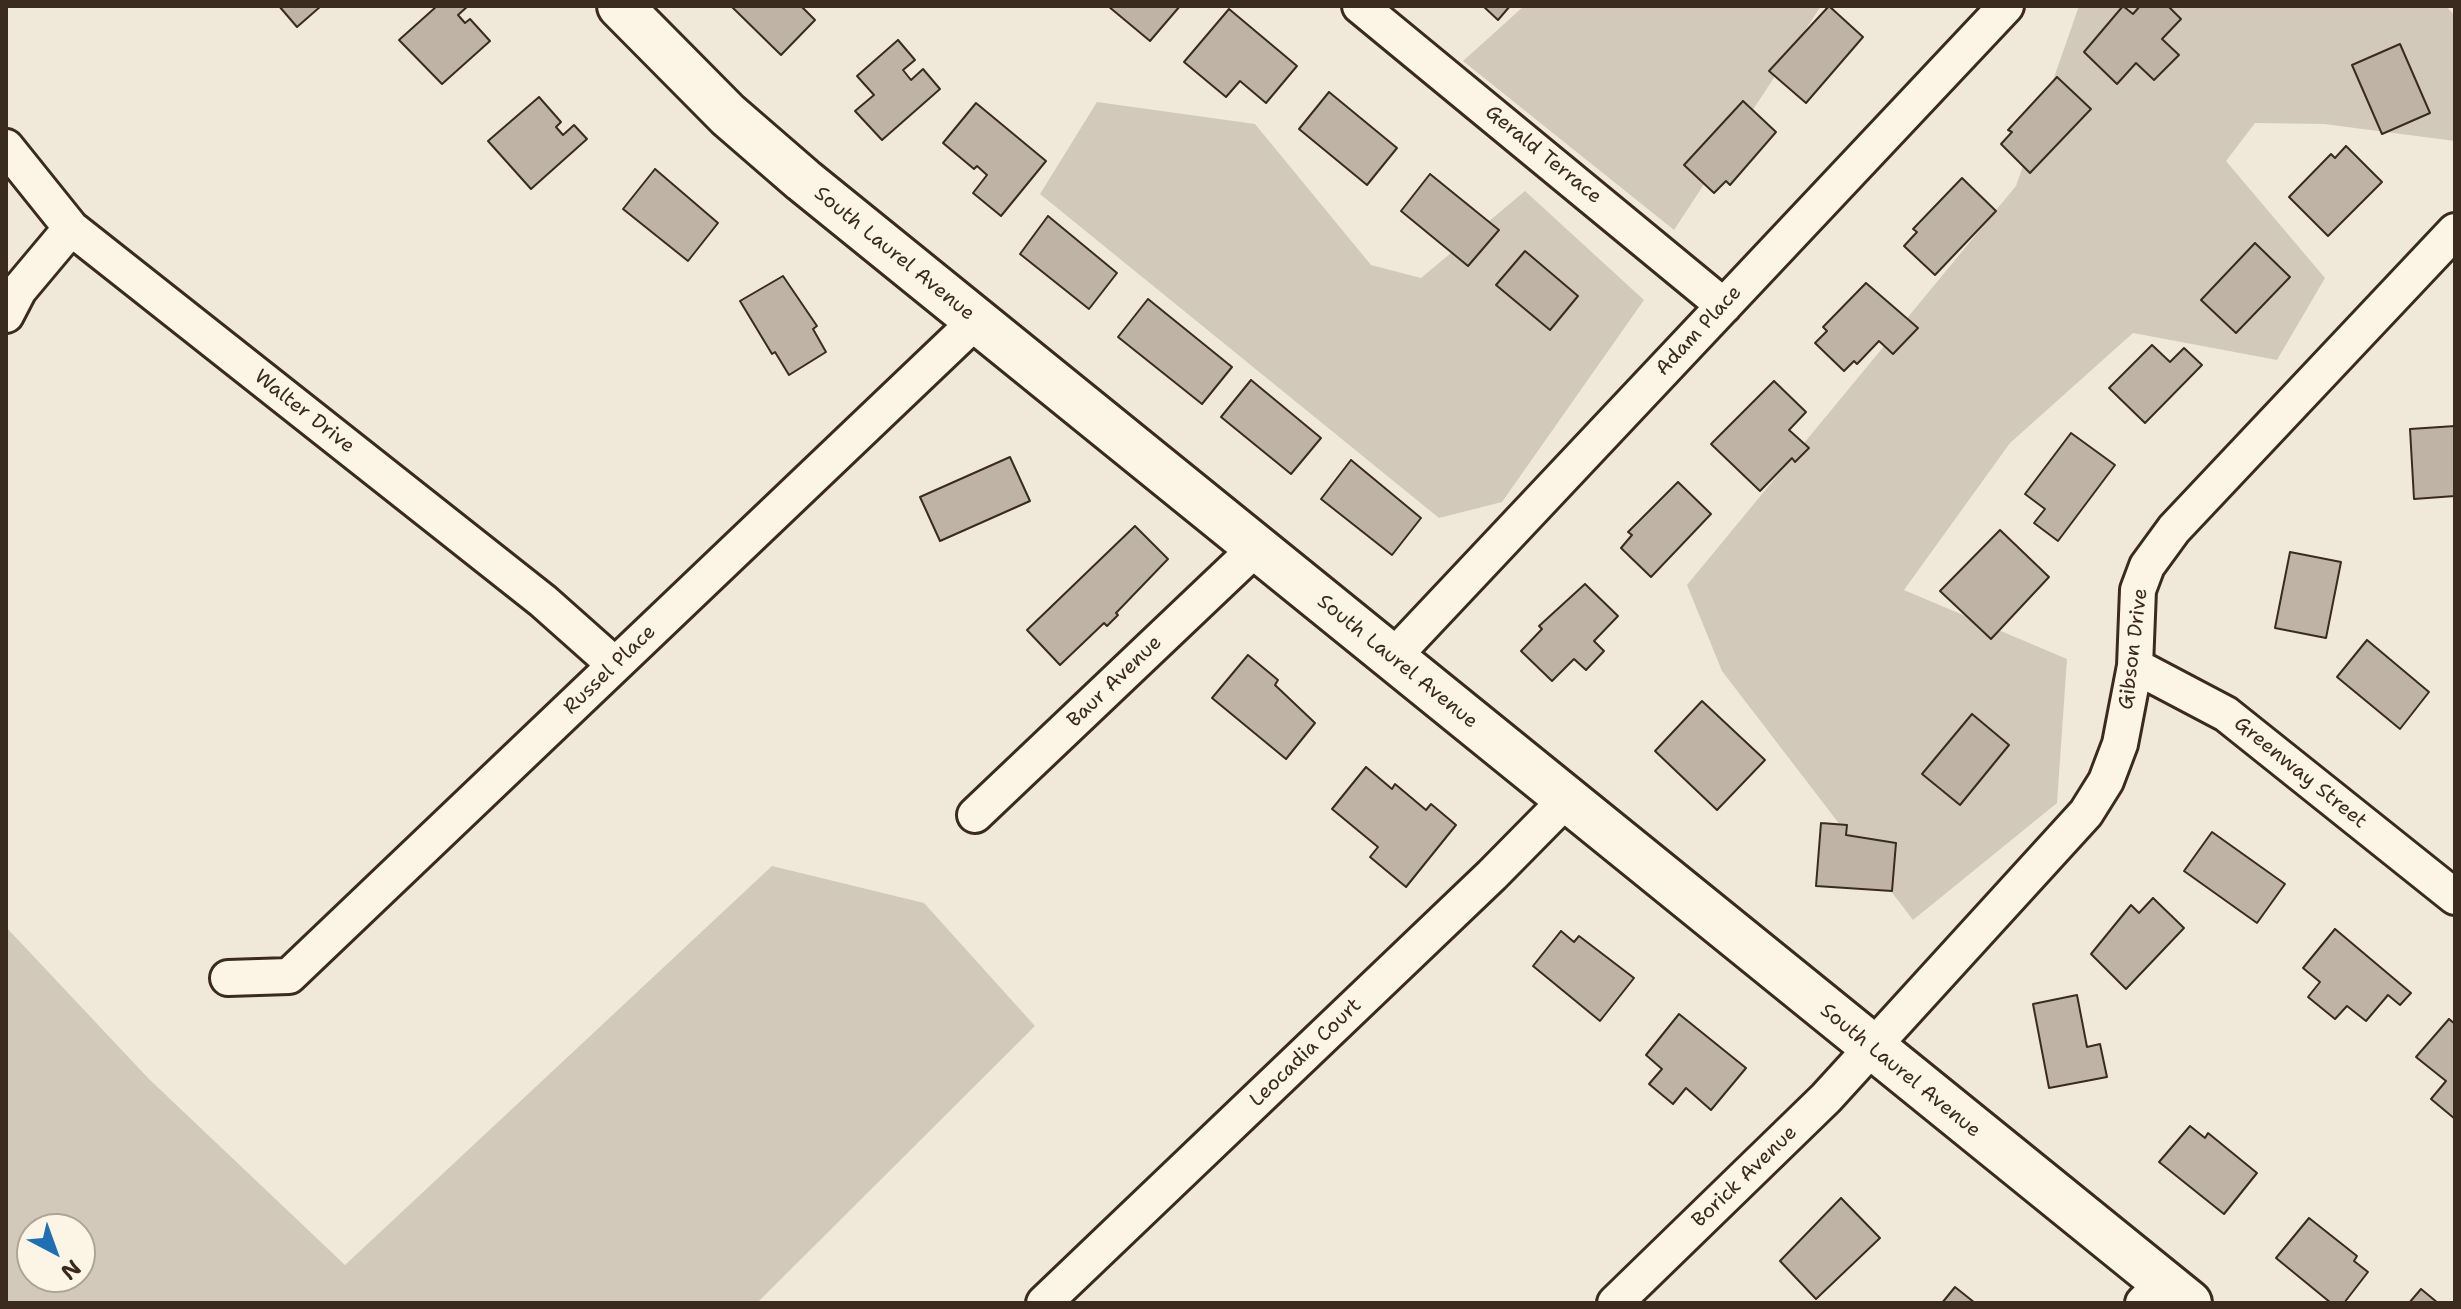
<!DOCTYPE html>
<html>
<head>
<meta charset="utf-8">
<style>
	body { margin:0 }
	#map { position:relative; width:2461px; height:1309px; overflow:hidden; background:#f0e9d9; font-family:"Shantell Sans",sans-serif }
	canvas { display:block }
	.frame { position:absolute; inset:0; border:8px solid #3b2a1e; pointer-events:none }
	.north { position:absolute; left:16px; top:1213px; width:80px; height:80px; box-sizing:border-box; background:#fcf5e5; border:2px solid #afa495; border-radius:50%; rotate:139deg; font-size:22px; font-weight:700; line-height:32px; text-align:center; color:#3b2a1e }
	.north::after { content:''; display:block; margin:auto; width:28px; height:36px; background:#1f6fb2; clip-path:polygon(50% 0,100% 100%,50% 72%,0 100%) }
</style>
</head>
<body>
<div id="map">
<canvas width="2461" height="1309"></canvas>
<div class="frame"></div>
<div class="north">N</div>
</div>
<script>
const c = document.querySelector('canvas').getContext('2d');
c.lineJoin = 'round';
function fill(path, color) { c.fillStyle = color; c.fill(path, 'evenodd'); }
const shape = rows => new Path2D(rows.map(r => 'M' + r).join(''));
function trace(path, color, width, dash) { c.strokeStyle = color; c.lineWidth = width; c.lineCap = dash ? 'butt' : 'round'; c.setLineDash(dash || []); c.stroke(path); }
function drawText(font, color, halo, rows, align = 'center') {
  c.font = font + ' "Shantell Sans",sans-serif'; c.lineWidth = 6; c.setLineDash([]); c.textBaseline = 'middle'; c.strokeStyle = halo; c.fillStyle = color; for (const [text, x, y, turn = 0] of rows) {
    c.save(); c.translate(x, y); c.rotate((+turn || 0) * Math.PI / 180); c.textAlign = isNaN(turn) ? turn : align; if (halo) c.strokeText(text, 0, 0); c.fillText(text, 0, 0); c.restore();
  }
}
fill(shape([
	[1524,6,1821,6,1674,230,1463,61],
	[2079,6,2446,6,2455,16,2455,141,2324,124,2255,123,2226,161,2325,278,2277,360,2133,333,2010,443,1904,590,2067,659,2057,803,1913,920,1722,671,1687,585,2016,186],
	[1097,102,1255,124,1371,265,1421,278,1525,191,1644,300,1502,502,1439,518,1040,194],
	[772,866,924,903,1035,1026,757,1303,6,1303,6,927,149,1079,345,1265],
	[80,1229,80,1277,32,1277,32,1229]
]), '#d2c9ba');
const building = shape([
	[279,6,321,6,297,27,279,6],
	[437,6,468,6,458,15,465,23,470,19,490,41,442,84,399,40,437,6],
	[731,6,801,6,815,20,781,55,731,6],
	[1108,6,1180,6,1150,41,1108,6],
	[1483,6,1510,6,1498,20,1483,6],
	[1829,6,1863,37,1806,103,1769,71,1829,6],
	[2123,6,2133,14,2140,6,2168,6,2181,19,2162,39,2179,55,2154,80,2136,63,2117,84,2084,52,2123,6],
	[1229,9,1297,66,1266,103,1240,81,1226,97,1184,62,1229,9],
	[898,40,915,60,903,70,911,80,923,69,940,89,882,140,855,111,874,95,857,76,898,40],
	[2400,44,2430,113,2382,134,2352,65,2400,44],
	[2057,77,2091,109,2030,173,2001,144,2012,132,2008,130,2057,77],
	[1329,92,1397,148,1367,185,1299,129,1329,92],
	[539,97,561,122,556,127,563,135,574,125,587,139,531,189,488,141,539,97],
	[1743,101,1776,132,1730,185,1726,181,1714,193,1684,165,1743,101],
	[976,103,1046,161,1001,216,973,193,987,175,977,166,974,169,943,143,976,103],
	[2346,146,2382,182,2328,236,2289,197,2331,154,2335,158,2346,146],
	[655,169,718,223,688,261,623,209,655,169],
	[1430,174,1499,230,1468,266,1401,211,1430,174],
	[1962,178,1996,211,1935,275,1904,246,1917,232,1913,229,1962,178],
	[1048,216,1117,273,1089,309,1020,254,1048,216],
	[2255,243,2290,277,2236,333,2201,300,2255,243],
	[1525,251,1578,296,1550,330,1496,285,1525,251],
	[783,276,817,326,813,329,826,352,789,375,775,352,772,354,740,301,783,276],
	[1866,283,1918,328,1893,354,1879,341,1857,364,1854,361,1844,371,1815,343,1827,331,1823,327,1866,283],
	[1148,299,1232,367,1202,404,1118,337,1148,299],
	[2152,345,2170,362,2184,348,2202,365,2145,423,2109,388,2152,345],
	[1251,380,1321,438,1291,474,1221,417,1251,380],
	[1774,381,1806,412,1789,430,1809,448,1795,462,1792,458,1760,491,1711,444,1774,381],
	[2455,426,2455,496,2414,499,2410,429,2455,426],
	[2071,433,2115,465,2058,541,2034,523,2045,509,2025,494,2071,433],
	[1010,457,1030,501,940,541,920,497,1010,457],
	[1351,460,1421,518,1392,555,1321,499,1351,460],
	[1678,482,1711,514,1651,577,1621,548,1632,535,1628,532,1678,482],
	[1135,526,1168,559,1116,613,1118,615,1107,626,1104,623,1060,665,1027,630,1135,526],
	[2000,530,2049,577,1991,639,1940,591,2000,530],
	[2290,552,2341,562,2326,638,2275,628,2290,552],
	[1585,584,1618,616,1594,641,1604,651,1586,670,1574,659,1552,681,1521,651,1542,629,1539,626,1585,584],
	[2367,640,2429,692,2400,729,2337,677,2367,640],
	[1248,655,1278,680,1275,685,1315,723,1286,759,1212,698,1248,655],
	[1702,701,1765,760,1717,810,1655,751,1702,701],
	[1972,714,2009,745,1960,805,1922,774,1972,714],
	[1366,767,1392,789,1395,784,1426,810,1431,804,1456,825,1406,887,1370,857,1378,847,1332,809,1366,767],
	[1821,823,1847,825,1846,835,1896,843,1892,891,1816,886,1821,823],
	[2212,832,2285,884,2257,923,2184,871,2212,832],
	[2153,898,2184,928,2126,989,2091,954,2131,905,2139,913,2153,898],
	[2335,929,2411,993,2400,1005,2388,995,2366,1021,2347,1006,2335,1019,2308,997,2320,982,2303,968,2335,929],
	[1561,931,1574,942,1579,936,1634,978,1600,1021,1533,966,1561,931],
	[2077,995,2087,1047,2100,1044,2107,1077,2049,1088,2033,1004,2077,995],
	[1679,1014,1746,1068,1711,1110,1686,1088,1673,1104,1649,1084,1662,1069,1646,1055,1679,1014],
	[2449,1019,2455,1024,2455,1119,2431,1099,2446,1081,2416,1057,2449,1019],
	[2190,1126,2205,1138,2208,1133,2257,1173,2224,1214,2159,1162,2190,1126],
	[1841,1198,1880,1238,1816,1299,1780,1261,1841,1198],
	[2309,1218,2357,1256,2354,1261,2368,1272,2344,1303,2331,1303,2276,1258,2309,1218],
	[1955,1287,1975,1303,1942,1303,1955,1287],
	[2421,1289,2438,1303,2409,1303,2421,1289]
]);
fill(building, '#beb3a4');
trace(building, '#3b2a1e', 2);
const street = shape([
	[1360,6,1724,306],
	[6,147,71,228,543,601,615,665],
	[6,315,19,290,71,228],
	[1393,657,2006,6],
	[2135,666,2226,714,2455,897],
	[975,815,1255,549],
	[228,978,289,976,976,321],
	[1044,1303,1492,875,1566,800],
	[1615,1303,1826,1098,2086,813,2106,781,2120,744,2135,666,2138,590,2147,566,2174,529,2455,231],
	[2143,1303,2163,1283]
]);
const secondary = shape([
	[620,6,728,115,803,180,2189,1303]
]);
trace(street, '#3b2a1e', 40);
trace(secondary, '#3b2a1e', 50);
trace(street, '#fcf5e5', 34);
trace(secondary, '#fcf5e5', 44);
drawText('20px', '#3b2a1e', '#fcf5e5', [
	["Gerald Terrace",1543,155,39],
	["South Laurel Avenue",894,254,39],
	["Adam Place",1699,331,-47],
	["Walter Drive",304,412,38],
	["Gibson Drive",2134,649,-83],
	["South Laurel Avenue",1397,662,39],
	["Russel Place",610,670,-44],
	["Baur Avenue",1115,682,-44],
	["Greenway Street",2300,773,39],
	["Leocadia Court",1306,1053,-44],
	["South Laurel Avenue",1900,1071,39],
	["Borick Avenue",1745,1177,-44]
]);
</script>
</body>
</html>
